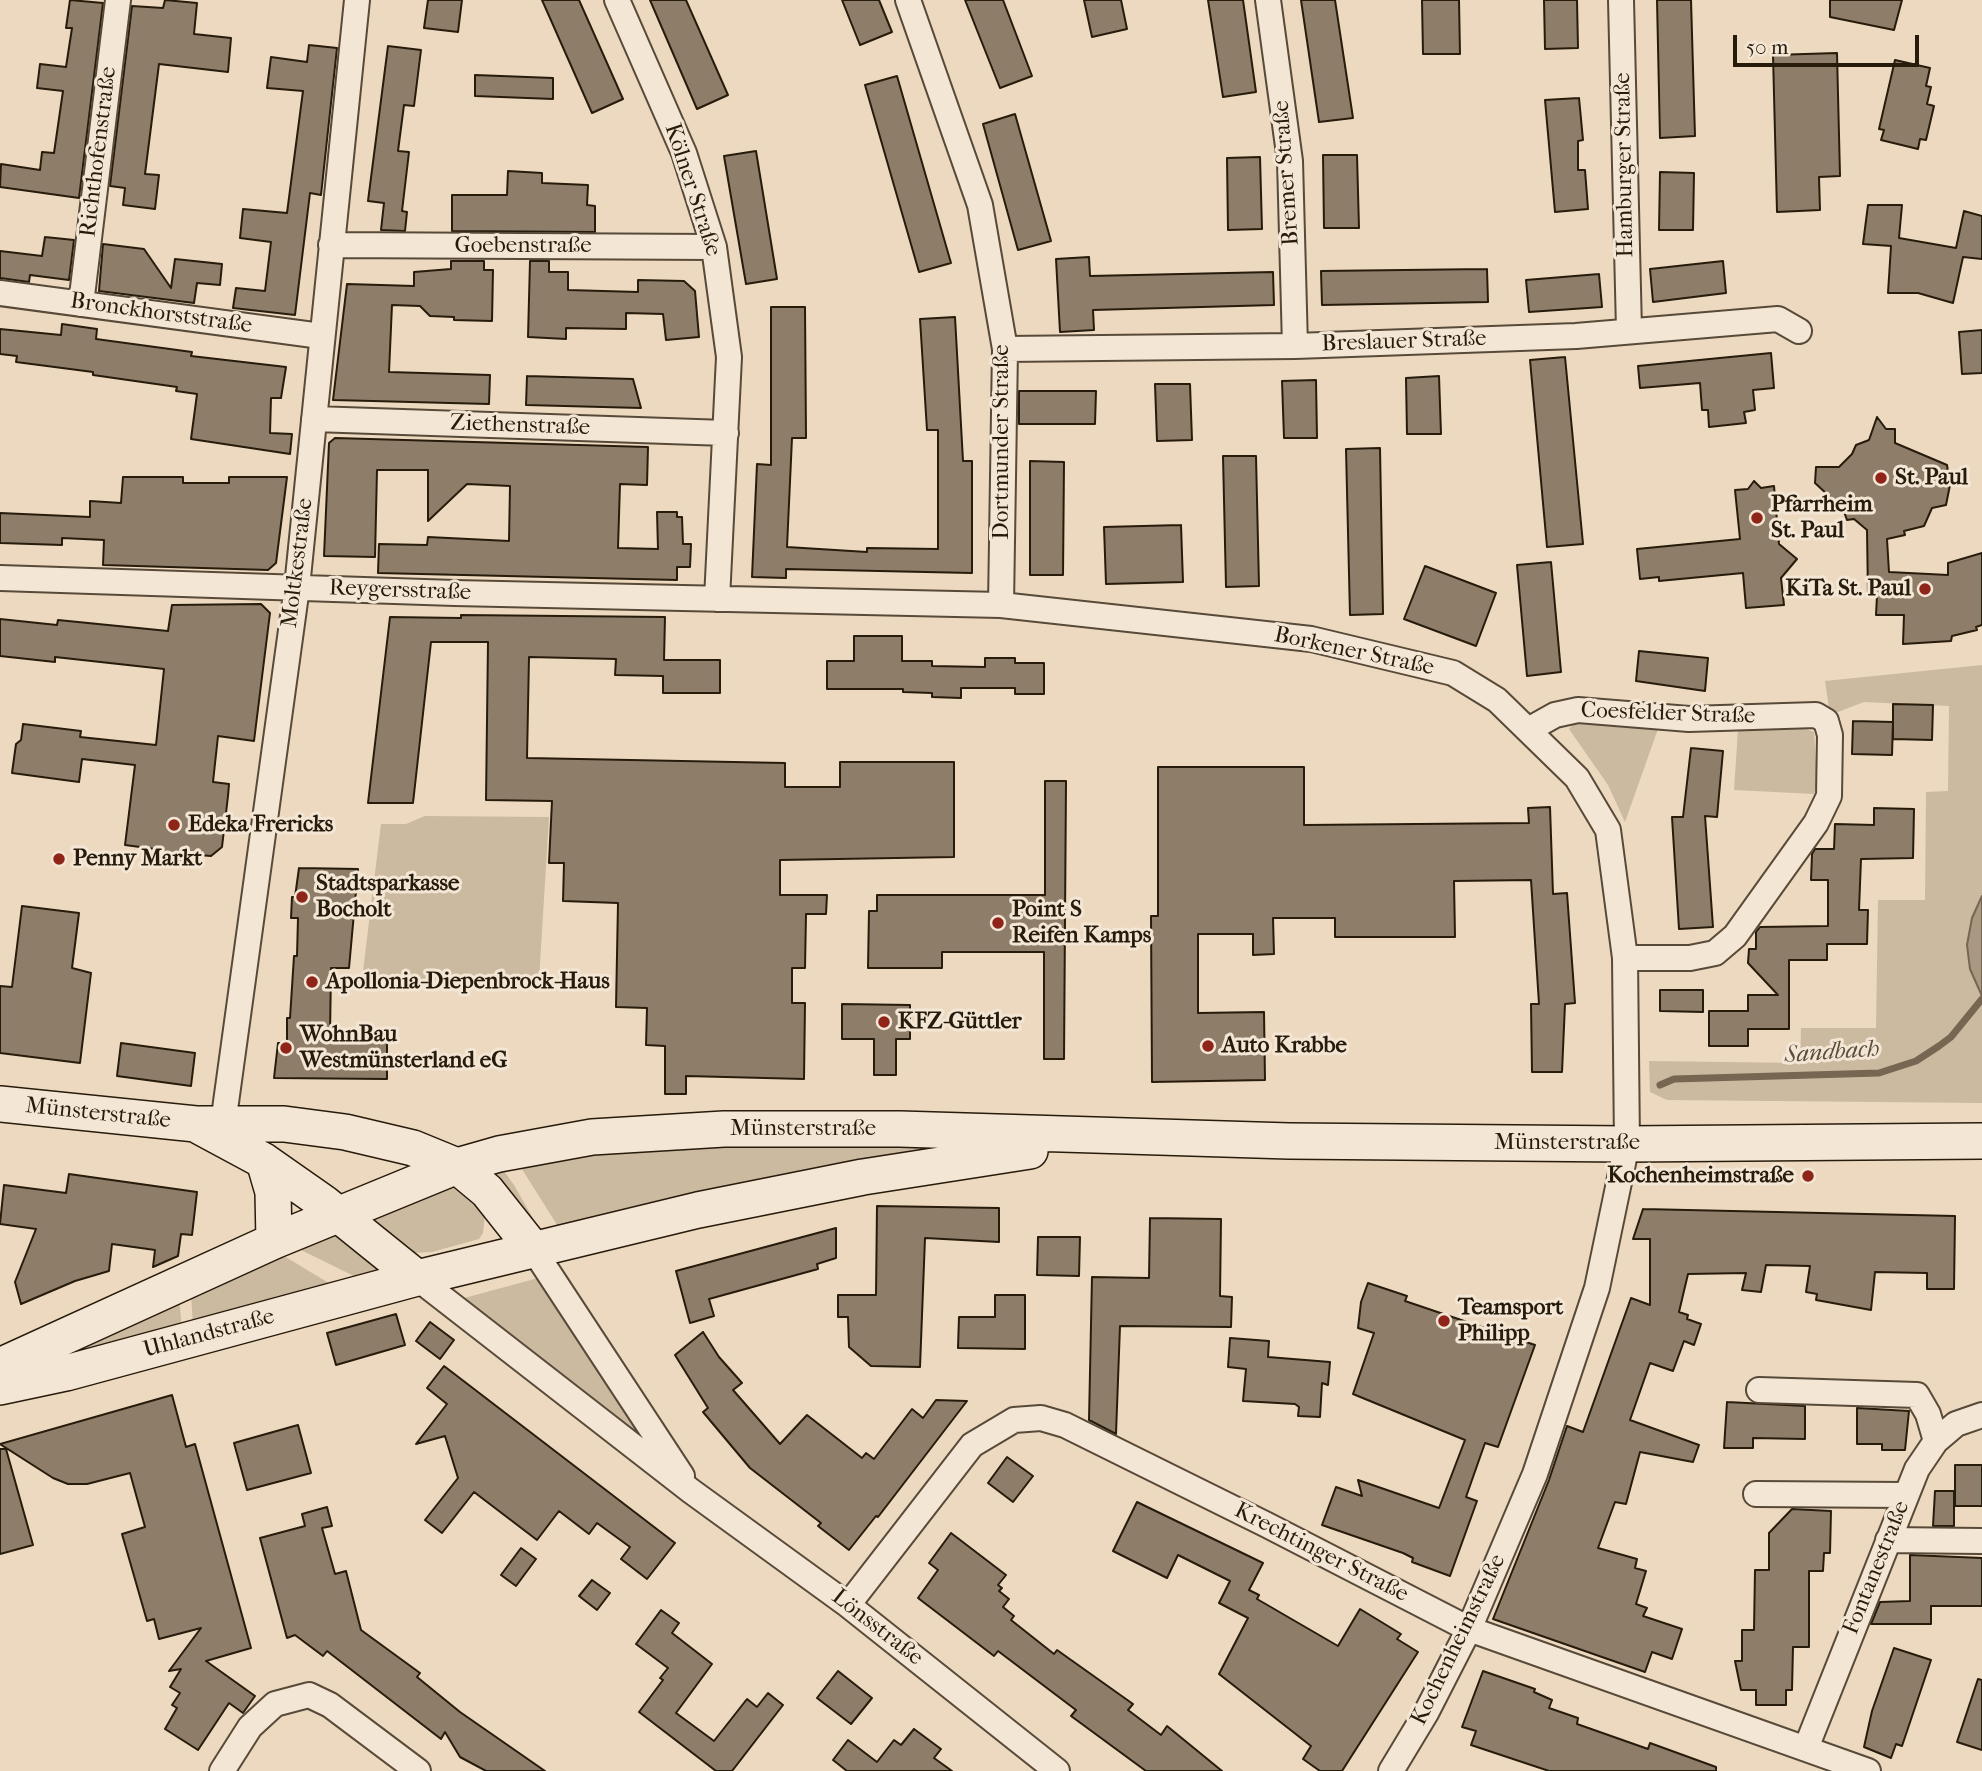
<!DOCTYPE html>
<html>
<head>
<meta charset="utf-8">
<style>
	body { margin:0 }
	#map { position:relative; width:1982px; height:1771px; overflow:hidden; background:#edd9bf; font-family:"IM FELL French Canon",serif }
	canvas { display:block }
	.scale { position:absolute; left:1733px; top:35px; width:186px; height:32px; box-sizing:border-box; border:4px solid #271b0b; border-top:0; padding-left:9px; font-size:21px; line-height:24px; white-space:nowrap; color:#271b0b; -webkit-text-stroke:5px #f3e6d5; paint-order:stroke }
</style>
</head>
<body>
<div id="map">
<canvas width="1982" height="1771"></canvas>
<div class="scale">50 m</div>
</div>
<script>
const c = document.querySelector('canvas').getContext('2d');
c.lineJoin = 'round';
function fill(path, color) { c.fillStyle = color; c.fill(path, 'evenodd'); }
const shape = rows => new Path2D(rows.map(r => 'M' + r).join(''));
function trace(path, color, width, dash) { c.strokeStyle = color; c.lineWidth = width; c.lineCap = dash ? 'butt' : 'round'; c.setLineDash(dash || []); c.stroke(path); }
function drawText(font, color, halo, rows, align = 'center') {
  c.font = font + ' "IM FELL French Canon",serif'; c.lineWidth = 6; c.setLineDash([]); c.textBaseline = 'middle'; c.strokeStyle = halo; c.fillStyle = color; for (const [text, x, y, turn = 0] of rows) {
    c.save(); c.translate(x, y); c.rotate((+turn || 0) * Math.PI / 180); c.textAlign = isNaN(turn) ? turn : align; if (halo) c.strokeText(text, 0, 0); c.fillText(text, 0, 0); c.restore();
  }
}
fill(shape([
	[1982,665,1982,1103,1667,1100,1650,1092,1649,1061,1800,1063,1801,1028,1876,1028,1878,900,1925,900,1926,792,1948,791,1949,706,1864,702,1830,715,1825,681],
	[1575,721,1658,729,1625,822,1608,785,1569,729],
	[1804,728,1814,732,1817,781,1814,794,1734,790,1738,730],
	[425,816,549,817,539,980,362,979,381,824,406,824],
	[648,1142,960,1144,559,1228,520,1166],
	[499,1170,504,1171,514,1185,542,1234,486,1174],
	[446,1184,463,1190,485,1215,483,1233,479,1239,432,1252,413,1253,365,1218],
	[333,1233,384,1270,358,1278,301,1250,303,1246],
	[284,1256,337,1288,193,1327,191,1294],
	[542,1277,648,1443,457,1300],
	[179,1297,182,1329,32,1366]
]), '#cbb9a0');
const water = shape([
	[1982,896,1982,996,1970,969,1967,945,1972,918,1982,896]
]);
fill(water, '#aa9882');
trace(water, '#766652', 2);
trace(shape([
	[1660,1085,1674,1079,1879,1073,1916,1061,1939,1046,1951,1037,1982,999]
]), '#766652', 7);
const building = shape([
	[70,0,103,3,79,198,0,187,1,164,40,170,42,152,54,153,63,91,37,88,40,64,66,67,72,28,66,28,70,0],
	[165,0,197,3,194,34,231,38,228,72,159,64,145,174,159,175,155,209,123,205,125,188,110,186,132,6,163,8,165,0],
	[428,0,462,0,458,32,424,28,428,0],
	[542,0,579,0,623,99,592,113,542,0],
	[650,0,686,0,728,95,697,109,650,0],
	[842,0,879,0,892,32,860,45,842,0],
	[965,0,1003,0,1032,76,1000,88,965,0],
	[1084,0,1121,0,1127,29,1092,37,1084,0],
	[1208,0,1243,0,1256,92,1223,97,1208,0],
	[1301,0,1335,0,1353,118,1319,122,1301,0],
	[1422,0,1459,0,1460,54,1423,54,1422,0],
	[1544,0,1577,0,1578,48,1545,49,1544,0],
	[1657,0,1691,0,1695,136,1660,138,1657,0],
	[1830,0,1902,0,1894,30,1830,17,1830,0],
	[309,45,337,48,321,195,310,193,295,315,233,308,236,288,265,291,271,242,240,238,243,209,287,213,303,91,267,88,271,57,307,62,309,45],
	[388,46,421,50,414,106,404,105,398,151,409,152,402,211,407,212,405,231,381,230,384,203,368,201,388,46],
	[1837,53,1840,176,1819,177,1820,210,1777,212,1773,55,1837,53],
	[1895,60,1930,68,1926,86,1931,87,1927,104,1934,106,1926,140,1920,139,1918,149,1881,140,1884,130,1879,129,1895,60],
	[475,75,553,78,553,99,475,96,475,75],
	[897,76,951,263,919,272,865,85,897,76],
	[1579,98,1583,140,1578,141,1578,170,1585,170,1588,209,1555,212,1545,100,1579,98],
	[1015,114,1051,241,1018,250,983,124,1015,114],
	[756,151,777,279,746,284,724,156,756,151],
	[1323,155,1357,155,1359,228,1324,228,1323,155],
	[1260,157,1262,229,1228,230,1227,158,1260,157],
	[508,171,542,173,542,183,588,185,587,205,595,206,595,232,452,231,452,195,507,195,508,171],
	[1660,172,1694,173,1693,230,1659,230,1660,172],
	[1868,205,1902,205,1899,238,1956,248,1964,211,1982,216,1982,259,1963,257,1953,303,1918,293,1888,293,1891,246,1863,244,1868,205],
	[45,237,74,240,69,280,30,275,29,282,0,278,0,251,42,256,45,237],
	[103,244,144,249,171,288,175,259,222,264,220,285,197,283,194,303,99,291,103,244],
	[1089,257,1090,276,1273,272,1274,305,1093,310,1094,330,1060,332,1056,259,1089,257],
	[451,261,484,261,484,270,493,270,492,321,454,320,454,317,430,316,420,306,392,305,389,372,490,375,489,404,333,400,347,284,414,286,414,272,451,269,451,261],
	[530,261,549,261,549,272,568,272,568,290,638,292,638,280,684,281,695,291,699,337,666,340,663,314,626,313,626,329,566,328,566,339,528,337,530,261],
	[1723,261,1726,293,1653,302,1650,269,1723,261],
	[1487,269,1488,302,1322,305,1321,271,1487,269],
	[1599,274,1602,307,1529,312,1526,280,1599,274],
	[771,307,805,307,806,438,792,438,787,547,867,552,867,548,938,549,938,430,927,430,920,319,955,317,963,461,972,461,972,573,786,569,786,578,752,577,757,464,771,465,771,307],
	[62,324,97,329,96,339,192,352,191,356,286,367,281,398,271,398,270,433,292,434,290,454,191,439,197,394,176,391,177,387,93,375,93,372,16,362,17,356,0,354,0,329,61,335,62,324],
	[1982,330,1982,373,1962,374,1959,332,1982,330],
	[1771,353,1774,388,1753,390,1755,410,1744,412,1746,423,1709,427,1708,410,1702,410,1700,383,1640,388,1638,366,1771,353],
	[1565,357,1583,544,1547,547,1530,360,1565,357],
	[527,376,633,379,641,408,526,405,527,376],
	[1439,376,1441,434,1407,434,1406,378,1439,376],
	[1316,380,1317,438,1284,438,1282,381,1316,380],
	[1155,384,1190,384,1192,440,1157,441,1155,384],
	[1019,391,1096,391,1095,424,1019,424,1019,391],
	[1877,417,1886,429,1895,429,1895,443,1947,465,1950,485,1946,505,1932,508,1924,526,1904,531,1905,535,1887,539,1889,572,1948,575,1948,563,1982,553,1982,625,1976,627,1977,630,1952,636,1951,641,1903,644,1904,615,1876,615,1877,596,1868,596,1867,530,1854,519,1847,520,1843,509,1815,483,1816,467,1839,467,1852,454,1856,445,1869,440,1877,417],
	[335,438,648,447,647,485,620,484,618,548,658,549,657,512,677,512,677,517,682,517,683,544,691,544,690,567,677,567,677,580,378,573,379,544,427,545,428,537,509,541,510,486,467,484,428,521,428,470,377,470,375,557,324,556,329,443,335,438],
	[1380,448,1383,614,1350,615,1346,449,1380,448],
	[1223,456,1256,456,1259,586,1226,587,1223,456],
	[1030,461,1064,462,1063,575,1030,575,1030,461],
	[123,477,183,477,183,483,229,483,229,477,287,477,276,563,268,570,103,565,104,540,62,538,62,545,0,543,0,513,90,517,90,501,121,503,123,477],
	[1754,481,1761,488,1774,486,1779,544,1797,559,1781,578,1784,605,1746,608,1743,573,1659,581,1659,577,1640,579,1637,549,1740,539,1735,490,1748,489,1754,481],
	[1181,525,1183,582,1106,584,1104,527,1181,525],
	[1551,562,1561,672,1527,676,1517,565,1551,562],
	[1425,566,1496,593,1476,646,1404,619,1425,566],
	[261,604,270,613,254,741,218,736,213,782,229,784,228,796,222,847,211,856,187,854,181,860,158,858,155,849,125,845,135,765,82,759,79,782,12,773,16,744,21,740,23,724,81,731,80,737,156,745,164,669,55,657,55,662,0,656,0,619,57,625,58,620,168,631,172,605,261,604],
	[461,615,665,617,664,660,720,660,720,693,663,693,663,676,615,675,616,659,529,657,527,758,785,763,785,787,840,787,840,762,954,762,954,857,780,860,780,895,827,895,826,914,806,914,805,968,792,968,792,1003,805,1003,804,1079,686,1076,686,1094,665,1094,665,1046,646,1045,647,1008,616,1007,618,903,563,901,564,863,549,863,552,801,486,800,488,642,431,642,413,803,368,803,390,617,461,618,461,615],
	[854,636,902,636,902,661,932,661,932,666,985,667,985,658,1015,658,1015,663,1044,663,1044,694,1015,694,1015,688,961,688,961,698,932,697,932,693,903,692,903,689,827,689,827,661,854,661,854,636],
	[1639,651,1708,658,1705,691,1636,681,1639,651],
	[1893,704,1933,705,1932,740,1893,739,1893,704],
	[1853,721,1893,722,1892,755,1852,754,1853,721],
	[1691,748,1723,751,1717,817,1705,816,1713,927,1679,929,1672,817,1683,817,1691,748],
	[1158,767,1304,767,1304,825,1529,823,1528,808,1550,807,1553,894,1567,893,1575,1003,1565,1004,1562,1072,1532,1072,1531,1004,1539,1004,1531,880,1454,881,1455,937,1335,937,1335,918,1273,918,1274,954,1253,955,1253,934,1198,934,1198,1013,1264,1012,1265,1080,1152,1082,1151,916,1158,916,1158,767],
	[1045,781,1066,781,1064,1059,1044,1059,1044,952,942,952,942,968,868,968,869,911,877,911,877,895,1045,895,1045,781],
	[1874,808,1914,809,1913,858,1861,859,1859,910,1868,910,1867,944,1827,944,1827,960,1789,960,1789,1029,1748,1029,1748,1046,1709,1046,1709,1011,1748,1011,1748,995,1778,995,1748,963,1749,949,1756,949,1756,932,1760,927,1828,926,1828,880,1811,880,1812,854,1815,849,1834,849,1835,824,1874,825,1874,808],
	[299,868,358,869,349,968,331,968,330,1036,387,1037,387,1079,274,1078,278,1043,287,1043,287,1018,290,1018,294,956,297,956,298,918,291,918,292,897,295,897,299,868],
	[22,906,79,913,72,968,91,973,80,1063,0,1053,0,986,12,987,22,906],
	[1660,990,1703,990,1703,1012,1660,1011,1660,990],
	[842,1004,910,1005,910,1039,896,1039,896,1075,874,1075,874,1039,842,1039,842,1004],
	[121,1043,195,1053,191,1086,117,1076,121,1043],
	[69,1174,197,1192,192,1235,181,1234,178,1256,153,1267,155,1250,112,1244,109,1271,75,1281,21,1304,15,1282,36,1229,0,1224,4,1185,66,1193,69,1174],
	[877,1206,999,1208,999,1242,925,1238,920,1367,871,1366,849,1347,848,1317,838,1317,838,1295,876,1295,877,1206],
	[1643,1209,1955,1216,1954,1289,1927,1289,1927,1273,1875,1272,1871,1310,1816,1300,1817,1294,1806,1292,1810,1266,1766,1265,1761,1292,1742,1290,1746,1273,1688,1274,1679,1312,1688,1315,1687,1319,1701,1324,1694,1345,1684,1341,1673,1371,1650,1363,1630,1420,1699,1445,1693,1462,1640,1452,1626,1504,1615,1502,1598,1548,1637,1559,1635,1568,1646,1571,1636,1604,1647,1608,1643,1616,1682,1629,1672,1659,1652,1652,1645,1672,1493,1619,1549,1480,1567,1426,1583,1432,1631,1298,1650,1305,1650,1239,1633,1239,1643,1209],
	[1150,1218,1221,1219,1220,1296,1232,1297,1231,1327,1120,1326,1116,1434,1089,1420,1092,1277,1149,1278,1150,1218],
	[836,1228,836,1258,817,1264,818,1269,709,1299,714,1316,690,1323,676,1271,836,1228],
	[1038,1237,1080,1237,1079,1276,1037,1275,1038,1237],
	[1368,1283,1407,1296,1405,1301,1535,1345,1498,1447,1485,1443,1466,1497,1477,1501,1450,1576,1412,1562,1413,1558,1403,1553,1322,1525,1336,1487,1362,1496,1358,1480,1439,1508,1465,1440,1353,1394,1374,1333,1358,1328,1361,1302,1368,1283],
	[995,1295,1025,1295,1025,1349,958,1348,959,1317,995,1317,995,1295],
	[396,1314,405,1345,336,1365,327,1333,396,1314],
	[430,1322,454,1340,440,1359,416,1341,430,1322],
	[703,1332,719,1357,742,1383,733,1390,780,1444,807,1415,862,1458,866,1453,874,1459,912,1409,923,1418,936,1400,967,1401,878,1517,876,1516,849,1550,818,1526,821,1523,750,1468,703,1412,708,1408,675,1355,703,1332],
	[1230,1338,1269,1341,1268,1357,1330,1362,1328,1385,1322,1383,1320,1417,1298,1416,1299,1407,1295,1404,1243,1401,1246,1369,1228,1367,1230,1338],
	[444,1366,675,1543,647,1579,621,1559,630,1547,597,1523,589,1534,559,1511,537,1540,474,1492,442,1533,425,1520,458,1478,445,1436,416,1444,447,1404,427,1388,444,1366],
	[172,1395,186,1447,195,1444,251,1648,206,1661,255,1696,243,1713,229,1703,198,1750,165,1729,177,1708,172,1705,180,1693,170,1687,181,1669,169,1671,201,1628,159,1639,154,1619,147,1621,122,1534,145,1527,130,1473,87,1484,68,1484,53,1478,0,1444,172,1395],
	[1727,1402,1805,1406,1805,1439,1753,1438,1753,1448,1724,1448,1727,1402],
	[1857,1408,1909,1411,1905,1450,1882,1450,1882,1444,1857,1444,1857,1408],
	[298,1425,311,1473,247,1490,234,1443,298,1425],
	[0,1449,6,1449,33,1545,0,1554,0,1449],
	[1007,1457,1033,1476,1013,1502,988,1483,1007,1457],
	[1955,1465,1982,1465,1982,1506,1955,1506,1955,1465],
	[1935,1491,1954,1491,1954,1526,1933,1526,1935,1491],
	[1137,1502,1263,1563,1249,1590,1259,1595,1257,1599,1338,1646,1360,1609,1401,1634,1397,1639,1418,1652,1342,1771,1320,1771,1303,1759,1311,1746,1219,1674,1248,1618,1219,1603,1230,1581,1178,1555,1167,1578,1113,1551,1137,1502],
	[327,1507,332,1526,322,1528,335,1574,346,1571,361,1630,420,1673,417,1677,460,1712,545,1771,486,1771,460,1757,445,1732,441,1739,327,1651,323,1656,295,1635,287,1638,260,1538,305,1526,302,1514,327,1507],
	[1792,1509,1831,1511,1830,1553,1824,1553,1823,1571,1809,1571,1809,1647,1793,1647,1792,1690,1786,1690,1786,1705,1756,1705,1756,1690,1741,1690,1735,1661,1742,1661,1742,1630,1754,1630,1755,1570,1769,1570,1769,1533,1792,1509],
	[951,1533,1006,1575,998,1585,1002,1588,999,1591,1009,1599,1003,1607,1014,1616,1011,1620,1054,1654,1057,1650,1133,1704,1128,1710,1161,1735,1167,1726,1222,1771,1146,1771,1071,1716,1076,1710,998,1651,994,1656,918,1598,938,1570,929,1563,951,1533],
	[521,1548,536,1559,516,1586,501,1575,521,1548],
	[1910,1555,1982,1558,1982,1606,1931,1606,1931,1624,1871,1624,1880,1602,1910,1601,1910,1555],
	[592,1580,610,1593,597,1610,579,1596,592,1580],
	[661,1610,679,1623,672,1633,712,1664,676,1713,714,1741,747,1699,757,1707,768,1693,783,1705,732,1771,716,1771,639,1712,663,1680,660,1678,668,1668,636,1644,661,1610],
	[1894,1648,1931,1660,1902,1746,1896,1744,1891,1758,1864,1747,1872,1711,1894,1648],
	[838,1671,872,1698,851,1724,817,1698,838,1671],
	[1483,1671,1535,1689,1534,1692,1552,1700,1549,1708,1578,1718,1577,1724,1648,1749,1650,1743,1716,1767,1716,1771,1549,1771,1471,1745,1476,1731,1462,1727,1483,1671],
	[1978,1679,1982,1680,1982,1750,1957,1742,1978,1679],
	[914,1729,941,1749,934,1758,952,1771,847,1771,833,1760,848,1740,877,1762,894,1740,901,1745,914,1729]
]);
fill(building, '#8e7e69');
trace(building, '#271b0b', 2);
const street = shape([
	[617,0,684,153,714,247,729,357,717,599],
	[908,0,980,205,1005,349,1001,605],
	[1268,0,1290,161,1295,346],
	[1621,0,1629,330],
	[331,245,714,247],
	[0,293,321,336],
	[81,304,118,0],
	[1005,349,1295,346,1576,336,1778,319,1799,331],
	[314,419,726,433],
	[0,578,455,593,1001,605,1311,639,1453,673,1497,700,1577,778,1608,830,1625,958,1627,1144,1597,1288,1535,1474,1469,1629,1426,1713,1391,1771],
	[1530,729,1555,715,1578,710,1689,719,1816,715,1826,721,1830,735,1829,796,1816,823,1735,936,1715,953,1690,958,1625,958],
	[223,1124,297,587,357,0],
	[533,1249,682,1476],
	[417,1278,691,1491,848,1605,1057,1771],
	[1759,1390,1917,1395,1928,1414,1936,1441],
	[1756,1494,1906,1495],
	[1888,1540,1982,1541],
	[848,1605,972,1445,1014,1420,1041,1418,1065,1425,1267,1525,1469,1629,1868,1771],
	[1806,1748,1917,1469,1936,1441,1956,1424,1982,1415],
	[222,1771,250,1727,275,1704,309,1695,330,1705,418,1771]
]);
const secondary = shape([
	[0,1104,196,1124,284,1124,345,1132,413,1148,457,1166,487,1191,533,1249],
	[199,1126,264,1161,324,1203,417,1278],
	[264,1161,273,1192,274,1241],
	[0,1366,274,1241,457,1166,499,1154,592,1137,724,1129,900,1129,1289,1141,1627,1144,1982,1141],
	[0,1387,66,1373,417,1278,698,1210,863,1177,1030,1151]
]);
trace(street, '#584a38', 28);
trace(secondary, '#271b0b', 38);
trace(street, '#f3e6d5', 24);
trace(secondary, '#f3e6d5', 35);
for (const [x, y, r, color] of [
	[1881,478,7,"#8f2418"],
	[1757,518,7,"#8f2418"],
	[1925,589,7,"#8f2418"],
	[174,825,7,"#8f2418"],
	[59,859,7,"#8f2418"],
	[302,897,7,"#8f2418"],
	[998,923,7,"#8f2418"],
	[312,982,7,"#8f2418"],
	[884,1022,7,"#8f2418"],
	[1208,1046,7,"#8f2418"],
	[286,1048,7,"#8f2418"],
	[1808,1176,7,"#8f2418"],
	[1444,1321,7,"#8f2418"]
]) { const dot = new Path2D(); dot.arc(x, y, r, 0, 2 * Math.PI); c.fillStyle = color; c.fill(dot); trace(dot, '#f3e6d5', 2.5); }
drawText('23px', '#271b0b', '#f3e6d5', [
	["Richthofenstraße",99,152,-83],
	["Hamburger Straße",1625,165,-91],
	["Bremer Straße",1287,173,-94],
	["Kölner Straße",692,190,72],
	["Goebenstraße",523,246],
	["Bronckhorststraße",161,314,8],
	["Breslauer Straße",1404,342,-2],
	["Ziethenstraße",520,426,2],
	["Dortmunder Straße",1002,442,-90],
	["Moltkestraße",298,563,-83],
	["Reygersstraße",400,591,2],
	["Borkener Straße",1354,652,12],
	["Coesfelder Straße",1668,714,2],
	["Münsterstraße",98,1114,6],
	["Münsterstraße",803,1129],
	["Münsterstraße",1567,1143],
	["Uhlandstraße",209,1334,-15],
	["Krechtinger Straße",1321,1553,27],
	["Fontanestraße",1877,1568,-68],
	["Lönsstraße",877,1628,38],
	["Kochenheimstraße",1459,1640,-64]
]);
drawText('bold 23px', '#271b0b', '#f3e6d5', [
	["St. Paul",1895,478],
	["Pfarrheim",1771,505],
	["St. Paul",1771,531],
	["KiTa St. Paul",1911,589,"right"],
	["Edeka Frericks",188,825],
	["Penny Markt",73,859],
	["Stadtsparkasse",316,884],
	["Bocholt",316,910],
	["Point S",1012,910],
	["Reifen Kamps",1012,936],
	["Apollonia-Diepenbrock-Haus",326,982],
	["KFZ-Güttler",898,1022],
	["WohnBau",300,1035],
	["Westmünsterland eG",300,1061],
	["Auto Krabbe",1222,1046],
	["Kochenheimstraße",1794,1176,"right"],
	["Teamsport",1458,1308],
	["Philipp",1458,1334]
], 'left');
drawText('italic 24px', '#5b4d3b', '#f3e6d5', [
	["Sandbach",1832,1053,-4]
]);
</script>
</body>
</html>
